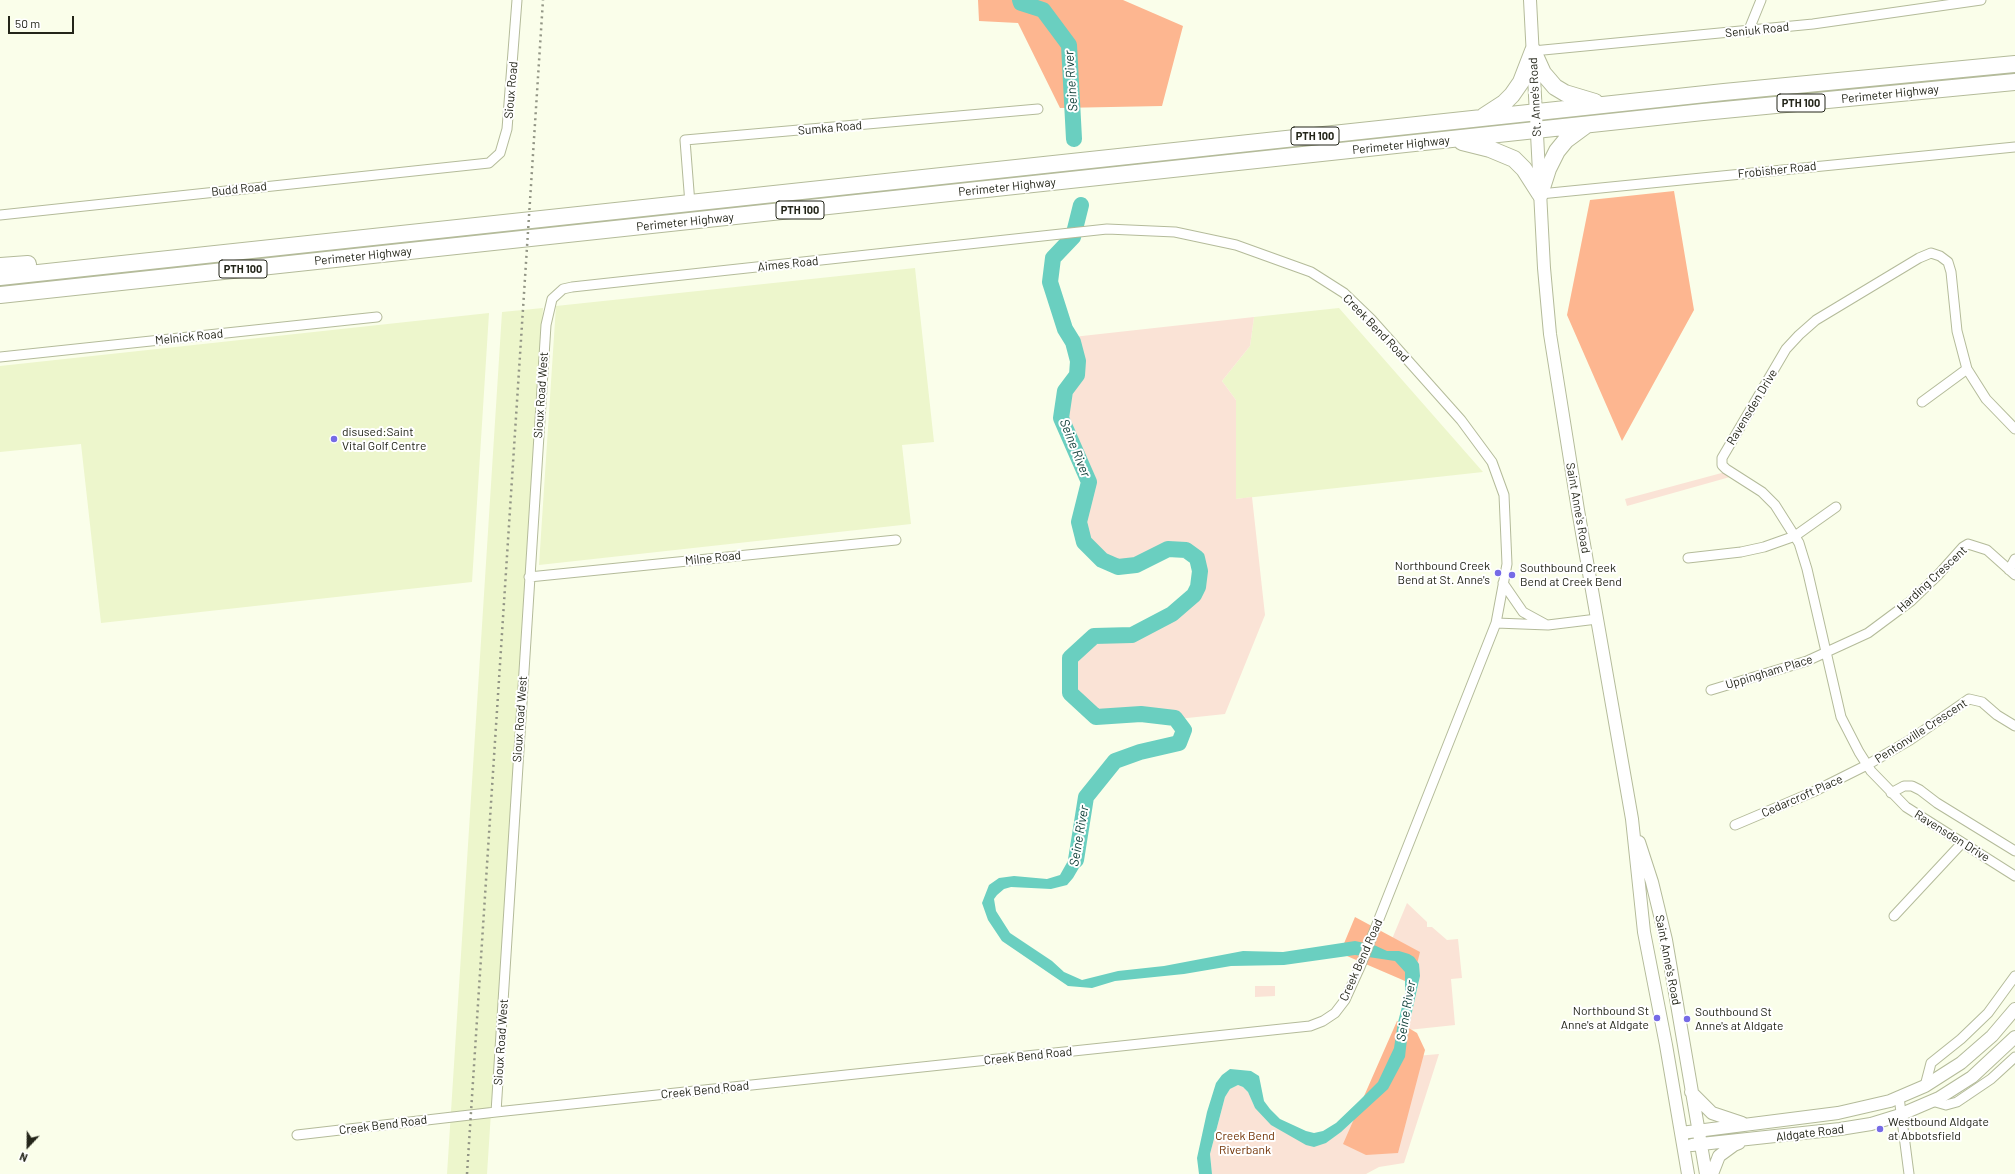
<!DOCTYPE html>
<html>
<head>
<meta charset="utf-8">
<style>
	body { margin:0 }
	#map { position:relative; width:2015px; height:1174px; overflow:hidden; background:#fafeea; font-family:Barlow,sans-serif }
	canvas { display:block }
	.north { position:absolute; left:8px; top:1126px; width:40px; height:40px; -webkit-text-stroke:3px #fff; paint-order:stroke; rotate:202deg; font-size:11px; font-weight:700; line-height:16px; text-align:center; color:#232519 }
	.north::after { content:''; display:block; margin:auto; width:14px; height:18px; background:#232519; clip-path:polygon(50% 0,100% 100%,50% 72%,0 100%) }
	.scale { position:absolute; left:8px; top:16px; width:66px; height:18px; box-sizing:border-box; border:2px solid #232519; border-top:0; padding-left:5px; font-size:12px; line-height:14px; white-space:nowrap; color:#232519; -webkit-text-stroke:3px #fff; paint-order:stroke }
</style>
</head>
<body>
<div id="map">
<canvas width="2015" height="1174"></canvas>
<div class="north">N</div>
<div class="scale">50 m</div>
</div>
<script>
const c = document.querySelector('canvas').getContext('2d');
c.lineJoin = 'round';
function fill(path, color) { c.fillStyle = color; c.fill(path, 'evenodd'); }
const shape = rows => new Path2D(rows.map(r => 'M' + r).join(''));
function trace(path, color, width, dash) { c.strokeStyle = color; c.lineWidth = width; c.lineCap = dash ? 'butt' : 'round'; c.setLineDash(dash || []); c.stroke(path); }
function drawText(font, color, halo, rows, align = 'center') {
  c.font = font + ' Barlow,sans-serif'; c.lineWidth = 4; c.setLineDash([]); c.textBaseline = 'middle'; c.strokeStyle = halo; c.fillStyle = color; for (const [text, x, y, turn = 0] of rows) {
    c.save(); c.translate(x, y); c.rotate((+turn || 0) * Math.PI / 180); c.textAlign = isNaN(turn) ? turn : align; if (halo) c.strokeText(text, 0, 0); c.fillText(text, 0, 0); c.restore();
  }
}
fill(shape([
	[915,268,934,442,902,445,911,524,539,565,556,306],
	[543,308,487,1174,447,1174,502,312],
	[1339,308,1483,472,1236,499,1236,400,1222,381,1250,346,1254,317],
	[489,313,472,582,101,623,81,444,0,452,0,366]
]), '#edf6cc');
fill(shape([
	[1254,317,1250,346,1222,381,1236,400,1236,499,1252,497,1265,615,1225,714,1178,719,1167,714,1151,714,1115,720,1105,720,1088,712,1079,702,1073,690,1064,668,1066,659,1072,650,1086,641,1128,635,1185,603,1194,593,1200,569,1196,558,1189,550,1177,549,1165,551,1135,564,1120,568,1110,565,1099,558,1083,540,1078,530,1078,520,1085,498,1084,473,1068,442,1063,428,1062,416,1064,401,1081,381,1085,364,1082,349,1073,337],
	[1729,471,1737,475,1627,506,1625,499],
	[1407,903,1427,922,1427,927,1432,927,1447,940,1458,939,1462,978,1451,979,1455,1025,1408,1030,1419,982,1387,951],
	[1255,986,1275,986,1275,996,1255,997],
	[1439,1054,1404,1163,1379,1167,1366,1174,1212,1174,1210,1154,1225,1097,1230,1089,1238,1085,1243,1087,1248,1092,1255,1108,1326,1143,1361,1115,1405,1057]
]), '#fae3d6');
fill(shape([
	[978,0,1123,0,1183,26,1162,106,1060,108,1018,23,979,21],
	[1674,191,1694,310,1622,441,1567,315,1590,200],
	[1355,917,1420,952,1412,984,1340,953],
	[1397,1021,1417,1033,1425,1050,1398,1153,1366,1155,1343,1144]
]), '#fdb690');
fill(shape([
	[1084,837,1080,866,1073,878,1067,885,1051,889,1011,887,1004,889,997,895,994,899,996,911,1010,933,1052,961,1064,972,1082,980,1118,971,1164,966,1243,951,1283,952,1355,941,1374,945,1387,951,1399,951,1409,954,1414,957,1419,964,1420,976,1408,1030,1405,1057,1388,1089,1341,1132,1326,1143,1314,1147,1306,1145,1271,1125,1255,1108,1248,1092,1243,1087,1238,1085,1230,1089,1225,1097,1210,1154,1212,1174,1199,1174,1197,1158,1207,1112,1216,1083,1222,1075,1230,1069,1251,1071,1259,1076,1264,1101,1270,1109,1280,1119,1306,1131,1314,1133,1323,1131,1336,1123,1359,1101,1378,1082,1394,1048,1398,1022,1405,995,1405,972,1395,961,1355,955,1284,965,1231,966,1184,974,1115,981,1092,988,1068,986,1002,941,988,920,982,903,989,885,999,878,1014,876,1047,879,1060,875,1069,859,1072,839]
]), '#6acfc0');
trace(shape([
	[1020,0,1021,3,1043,10,1069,45,1074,139],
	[1076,860,1086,797,1115,761,1140,752,1179,743,1184,730,1175,718,1141,714,1096,717,1070,693,1070,658,1094,636,1132,635,1172,614,1194,595,1198,587,1200,571,1197,558,1186,550,1168,549,1136,565,1118,567,1102,560,1084,542,1079,522,1089,482,1061,418,1065,391,1077,375,1078,361,1073,342,1065,329,1050,282,1053,258,1073,237,1081,205]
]), '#6acfc0', 16);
const street = shape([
	[1748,32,1761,0],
	[1533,51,1813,24,1981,0],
	[1540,194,2015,147],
	[690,204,685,140,1038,109],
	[0,215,489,163,500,153,507,129,517,0],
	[0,357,377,317],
	[1922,402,1967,369],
	[2015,429,1986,399,1967,369,1957,331,1951,272,1948,262,1940,256,1931,253,1919,258,1816,320,1799,335,1786,349,1722,458,1722,465,1726,469,1762,492,1775,505,1799,543,1807,569,1841,717,1859,752,1871,771,1906,807,2015,876],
	[1688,558,1741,552,1764,547,1795,536,1836,507],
	[2009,570,2015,559],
	[529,577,896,540],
	[1503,583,1523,612,1545,624],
	[1496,623,1548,625,1597,619],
	[1711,690,1807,661,1868,633,1911,601,1938,575,1963,547,1968,544,1987,550,2015,575],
	[1891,793,1904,786,1912,786,1920,790,1937,803,2015,851],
	[1735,825,1813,792,1867,765,1910,740,1969,699,1982,702,1997,715,2015,726],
	[1894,916,1962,843],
	[1925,1086,1931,1063,1961,1039,1988,1013,2015,976],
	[1899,1097,1909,1174],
	[1932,1101,1946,1105,1957,1102,1991,1079,2015,1057],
	[297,1135,496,1112,1310,1026,1323,1021,1335,1013,1345,1000,1360,967,1496,623,1507,564,1504,495,1492,462,1461,420,1371,319,1344,293,1311,272,1236,245,1175,232,1107,229,572,287,563,289,552,299,546,325,496,1112]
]);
const secondary = shape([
	[1530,0,1544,268,1550,334,1578,510,1632,819,1644,932,1666,1045,1688,1174],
	[1639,842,1652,882,1666,940,1706,1174],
	[1691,1092,1712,1113,1742,1123],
	[1681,1133,1838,1113,1890,1101,1925,1086,1961,1063,1992,1036,2015,1009],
	[1692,1145,1840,1129,1871,1124,1897,1116,1939,1098,1972,1077,2015,1037],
	[1712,1174,1719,1156,1734,1145,1739,1143]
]);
const highway = shape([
	[1533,51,1543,73,1555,87,1565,93,1595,102],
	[1484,116,1504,103,1512,95,1521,82,1533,51],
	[1462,142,1490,149,1514,159,1524,169,1540,194],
	[1540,194,1548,169,1557,151,1566,140,1585,126],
	[0,266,28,264],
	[0,277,1724,92,2015,64],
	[0,295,1703,112,2015,82]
]);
trace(street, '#b4bb9a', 11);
trace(secondary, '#b4bb9a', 14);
trace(highway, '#b4bb9a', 18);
trace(street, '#fff', 9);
trace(secondary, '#fff', 12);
trace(highway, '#fff', 16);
trace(shape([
	[467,1174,543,0]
]), '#929585', 2.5, [2, 4]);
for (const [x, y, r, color] of [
	[334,439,4,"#766be6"],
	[1498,573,4,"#766be6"],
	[1512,575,4,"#766be6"],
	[1657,1018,4,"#766be6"],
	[1687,1019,4,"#766be6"],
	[1880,1129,4,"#766be6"]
]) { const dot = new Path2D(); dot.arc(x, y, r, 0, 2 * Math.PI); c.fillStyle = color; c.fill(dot); trace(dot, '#fff', 1.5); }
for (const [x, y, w] of [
	[1801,103,48],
	[1315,136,48],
	[800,210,48],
	[243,269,48]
]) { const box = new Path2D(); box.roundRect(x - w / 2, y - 9, w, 18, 3); c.fillStyle = '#fff'; c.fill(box); trace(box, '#232519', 1); }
drawText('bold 11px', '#232519', null, [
	["PTH 100",1801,103],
	["PTH 100",1315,136],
	["PTH 100",800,210],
	["PTH 100",243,269]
]);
drawText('12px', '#232519', '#fff', [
	["Seniuk Road",1757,30,-6],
	["Sioux Road",511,90,-85],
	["Perimeter Highway",1890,94,-6],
	["St. Anne's Road",1535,97,-93],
	["Sumka Road",830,128,-5],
	["Perimeter Highway",1401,145,-6],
	["Frobisher Road",1777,170,-6],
	["Perimeter Highway",1007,187,-6],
	["Budd Road",239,189,-6],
	["Perimeter Highway",685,222,-6],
	["Perimeter Highway",363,256,-6],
	["Aimes Road",788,264,-6],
	["Creek Bend Road",1376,328,46],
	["Melnick Road",189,337,-6],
	["Sioux Road West",541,395,-86],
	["Ravensden Drive",1752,407,-59],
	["Saint Anne's Road",1578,508,80],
	["Milne Road",713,558,-6],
	["Harding Crescent",1932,579,-43],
	["Uppingham Place",1769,672,-17],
	["Sioux Road West",520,719,-86],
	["Pentonville Crescent",1921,731,-33],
	["Cedarcroft Place",1802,796,-24],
	["Ravensden Drive",1952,836,32],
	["Creek Bend Road",1361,960,-66],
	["Saint Anne's Road",1668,960,79],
	["Sioux Road West",501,1042,-86],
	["Creek Bend Road",1028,1056,-6],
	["Creek Bend Road",705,1090,-6],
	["Creek Bend Road",383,1125,-7],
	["Aldgate Road",1810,1133,-7]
]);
drawText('12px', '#232519', '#fff', [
	["disused:Saint",342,432],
	["Vital Golf Centre",342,446],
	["Northbound Creek",1490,566,"right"],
	["Bend at St. Anne's",1490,580,"right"],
	["Southbound Creek",1520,568],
	["Bend at Creek Bend",1520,582],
	["Northbound St",1649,1011,"right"],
	["Anne's at Aldgate",1649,1025,"right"],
	["Southbound St",1695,1012],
	["Anne's at Aldgate",1695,1026],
	["Westbound Aldgate",1888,1122],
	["at Abbotsfield",1888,1136]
], 'left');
drawText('12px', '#703204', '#fff', [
	["Creek Bend",1245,1136],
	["Riverbank",1245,1150]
]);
drawText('italic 13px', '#11403a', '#fff', [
	["Seine River",1071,81,-94],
	["Seine River",1075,448,68],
	["Seine River",1079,836,-80],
	["Seine River",1406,1011,-80]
]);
</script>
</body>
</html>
